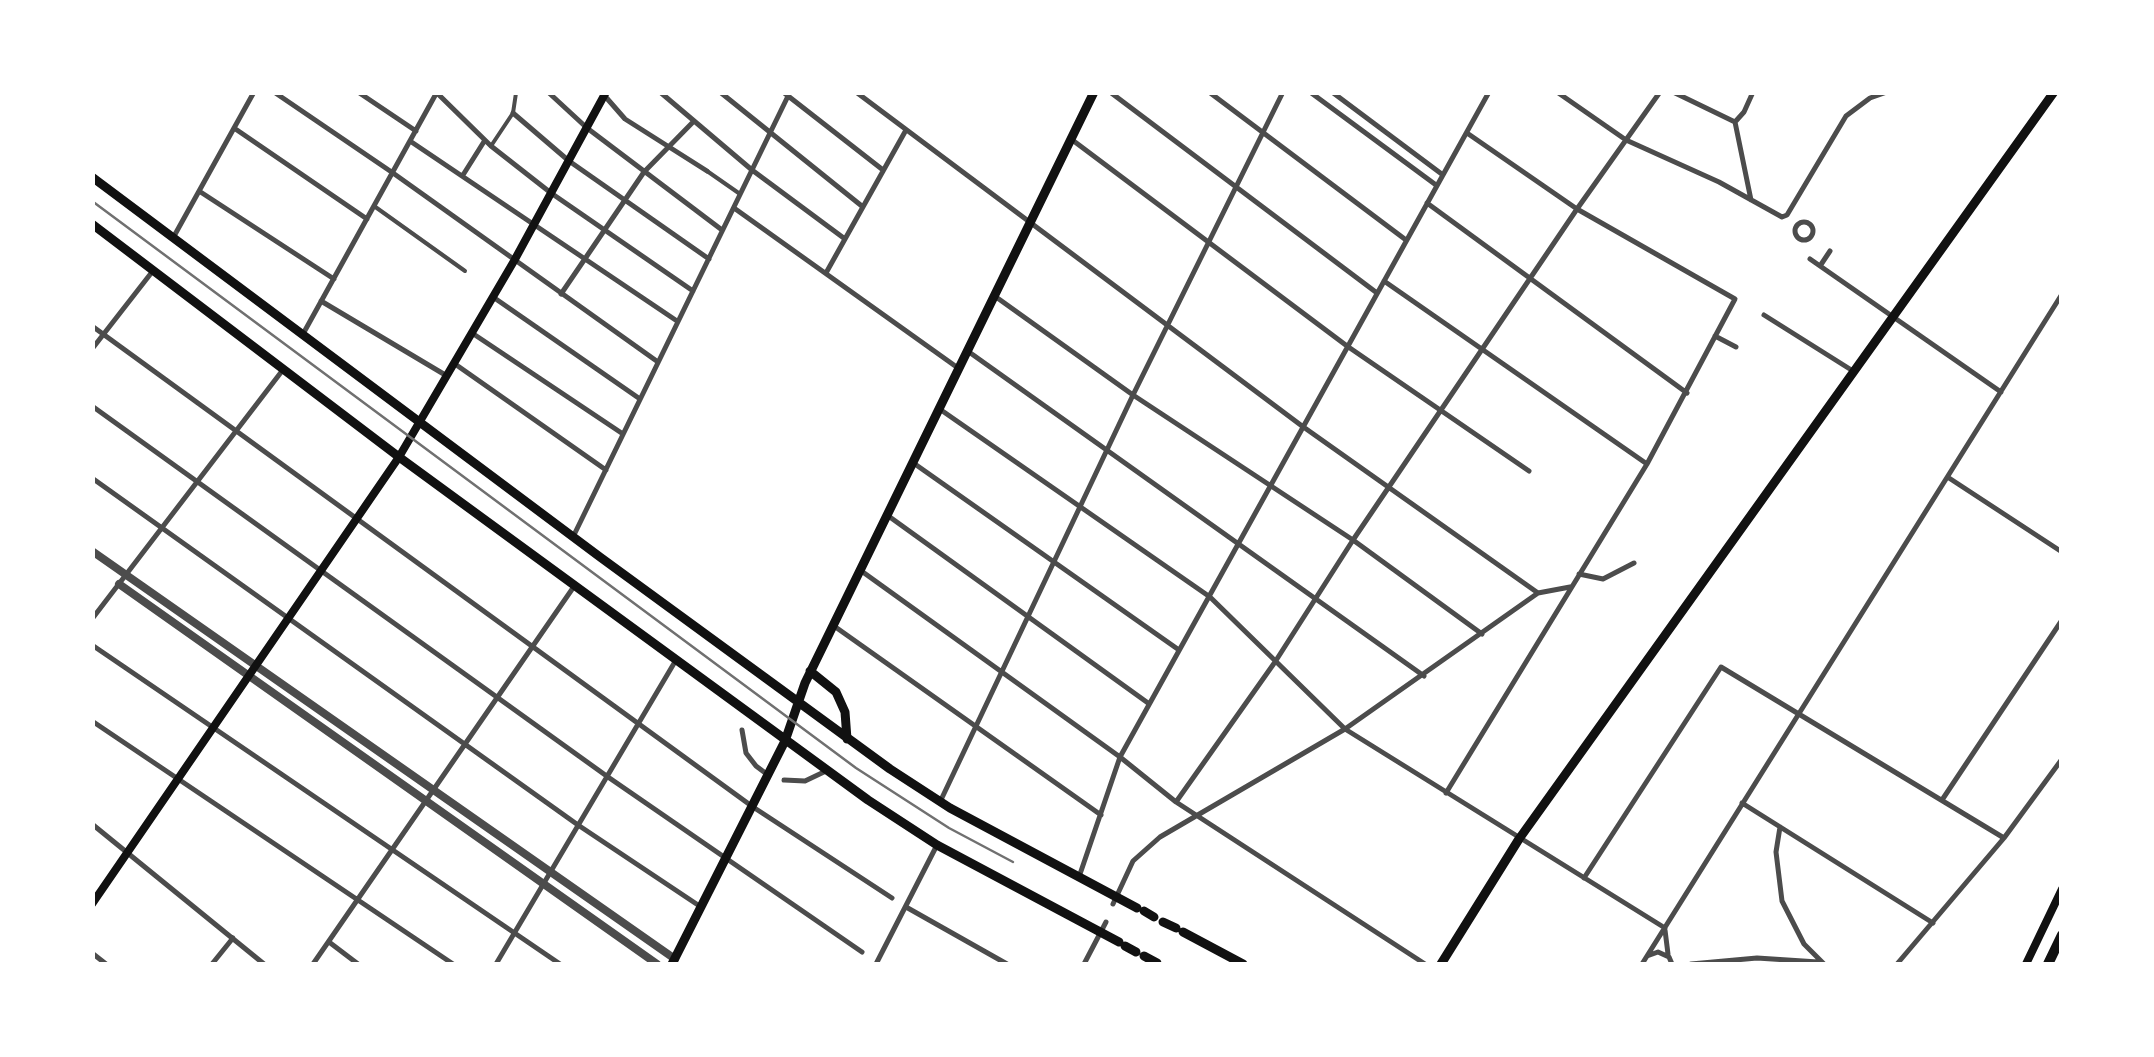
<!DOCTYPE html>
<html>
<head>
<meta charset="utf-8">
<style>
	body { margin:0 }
	#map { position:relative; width:2154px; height:1057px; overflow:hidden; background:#fff; font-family:Inter,sans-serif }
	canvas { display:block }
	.frame { position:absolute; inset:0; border:95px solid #fff; pointer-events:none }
</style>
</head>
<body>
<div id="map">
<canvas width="2154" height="1057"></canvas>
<div class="frame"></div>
</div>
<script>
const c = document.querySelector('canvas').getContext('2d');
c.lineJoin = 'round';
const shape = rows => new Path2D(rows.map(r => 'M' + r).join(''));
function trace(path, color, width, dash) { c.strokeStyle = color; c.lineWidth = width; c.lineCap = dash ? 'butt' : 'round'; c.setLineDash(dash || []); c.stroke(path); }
trace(shape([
	[491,146,513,113,516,93],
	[707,171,740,194],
	[374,206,465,271]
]), '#4c4c4c', 4);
trace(shape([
	[274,92,393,173,658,362],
	[358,92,416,131],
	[515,92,516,92],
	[548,92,587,128,722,230],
	[660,92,752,170,845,239],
	[720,92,863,207],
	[783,92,883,170],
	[856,92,1302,426,1538,593],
	[1110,92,1377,293],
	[1209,92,1406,240],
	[1310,92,1436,185],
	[1332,92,1443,175],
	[1557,92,1626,140,1719,182,1782,217,1787,215,1846,116,1870,98,1887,92],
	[1673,92,1735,122],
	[437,93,491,146,551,193,693,291],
	[604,95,625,119,707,171],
	[513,113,569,161,709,259],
	[234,128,367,219],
	[1071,139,1347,346,1529,471],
	[410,141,677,321],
	[463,175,485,140],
	[199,191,334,279],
	[1751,200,1735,122,1744,112,1753,92],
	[1427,203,1687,393],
	[734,208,958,368],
	'1795 231a9 9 0 1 1 18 0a9 9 0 1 1-18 0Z',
	[173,238,254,92],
	[1810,259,2001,392],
	[1820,266,1830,251],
	[826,273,906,130],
	[1384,281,1647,464],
	[561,294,644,172,694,121],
	[493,297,640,399],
	[996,297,1133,395,1353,540,1482,634],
	[321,301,447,376],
	[1764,315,1853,371],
	[92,326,753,807,892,898],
	[472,333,623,434],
	[303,334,437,92],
	[1715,336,1736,347],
	[92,349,152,272],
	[969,352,1424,676],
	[455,364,606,470],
	[92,406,608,777,862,952],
	[941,410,1210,597,1345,729,1665,928],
	[912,462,1179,650],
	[92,478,578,825,701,907],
	[1949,478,2062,552],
	[887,515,1148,703],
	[573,537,790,92],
	[860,570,1120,757,1176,802,1425,964],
	[1579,574,1603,579,1634,563],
	[92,619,282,371],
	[834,626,1101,815],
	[92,645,560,964],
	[92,721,453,964],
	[742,730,746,753,756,766,768,775],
	[784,780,805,781,826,771],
	[1446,793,1647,464,1735,299,1577,209,1467,133],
	[1942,800,2062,620],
	[940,802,1133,395,1283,92],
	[1176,802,1275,662,1353,540,1577,209,1660,92],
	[1742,803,1933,923],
	[92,824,264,964],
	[1780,827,1776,852,1782,901,1804,944,1824,964],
	[1079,877,1120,757,1489,92],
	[1584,878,1721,667,2004,838],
	[1113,904,1133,861,1160,837,1345,729,1538,593,1570,587],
	[906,907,1007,964],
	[1665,930,1668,954],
	[329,942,358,964],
	[92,953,106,964],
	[1647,956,2062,294],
	[212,964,233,938],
	[313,964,575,585],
	[496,964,676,660],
	[876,964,937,845],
	[1084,964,1106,922],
	[1642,964,1647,956,1658,952,1669,957,1672,964],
	[1691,964,1757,958,1818,962],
	[1897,964,2004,838,2062,759]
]), '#4c4c4c', 5);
trace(shape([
	[92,551,675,959],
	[119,584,657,964]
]), '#4c4c4c', 8);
trace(shape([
	[92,904,399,457,514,261,606,92],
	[2026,964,2062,889]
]), '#111', 8);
trace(shape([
	[92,177,600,557,890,769,950,808,1137,908],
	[92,224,399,457,868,800,937,845,1119,942],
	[810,671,836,692,845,712,847,739],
	[1144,911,1154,917],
	[1163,922,1176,928],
	[1183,932,1243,964],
	[1125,946,1136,952],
	[1144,956,1157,963],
	[672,964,785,741,805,683,1094,92],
	[1441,964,1519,839,2054,92]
]), '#111', 9);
trace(shape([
	[2048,964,2062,935]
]), '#111', 10);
trace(shape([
	[92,201,856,768,949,828,1013,862]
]), '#707070', 2.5);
</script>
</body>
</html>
